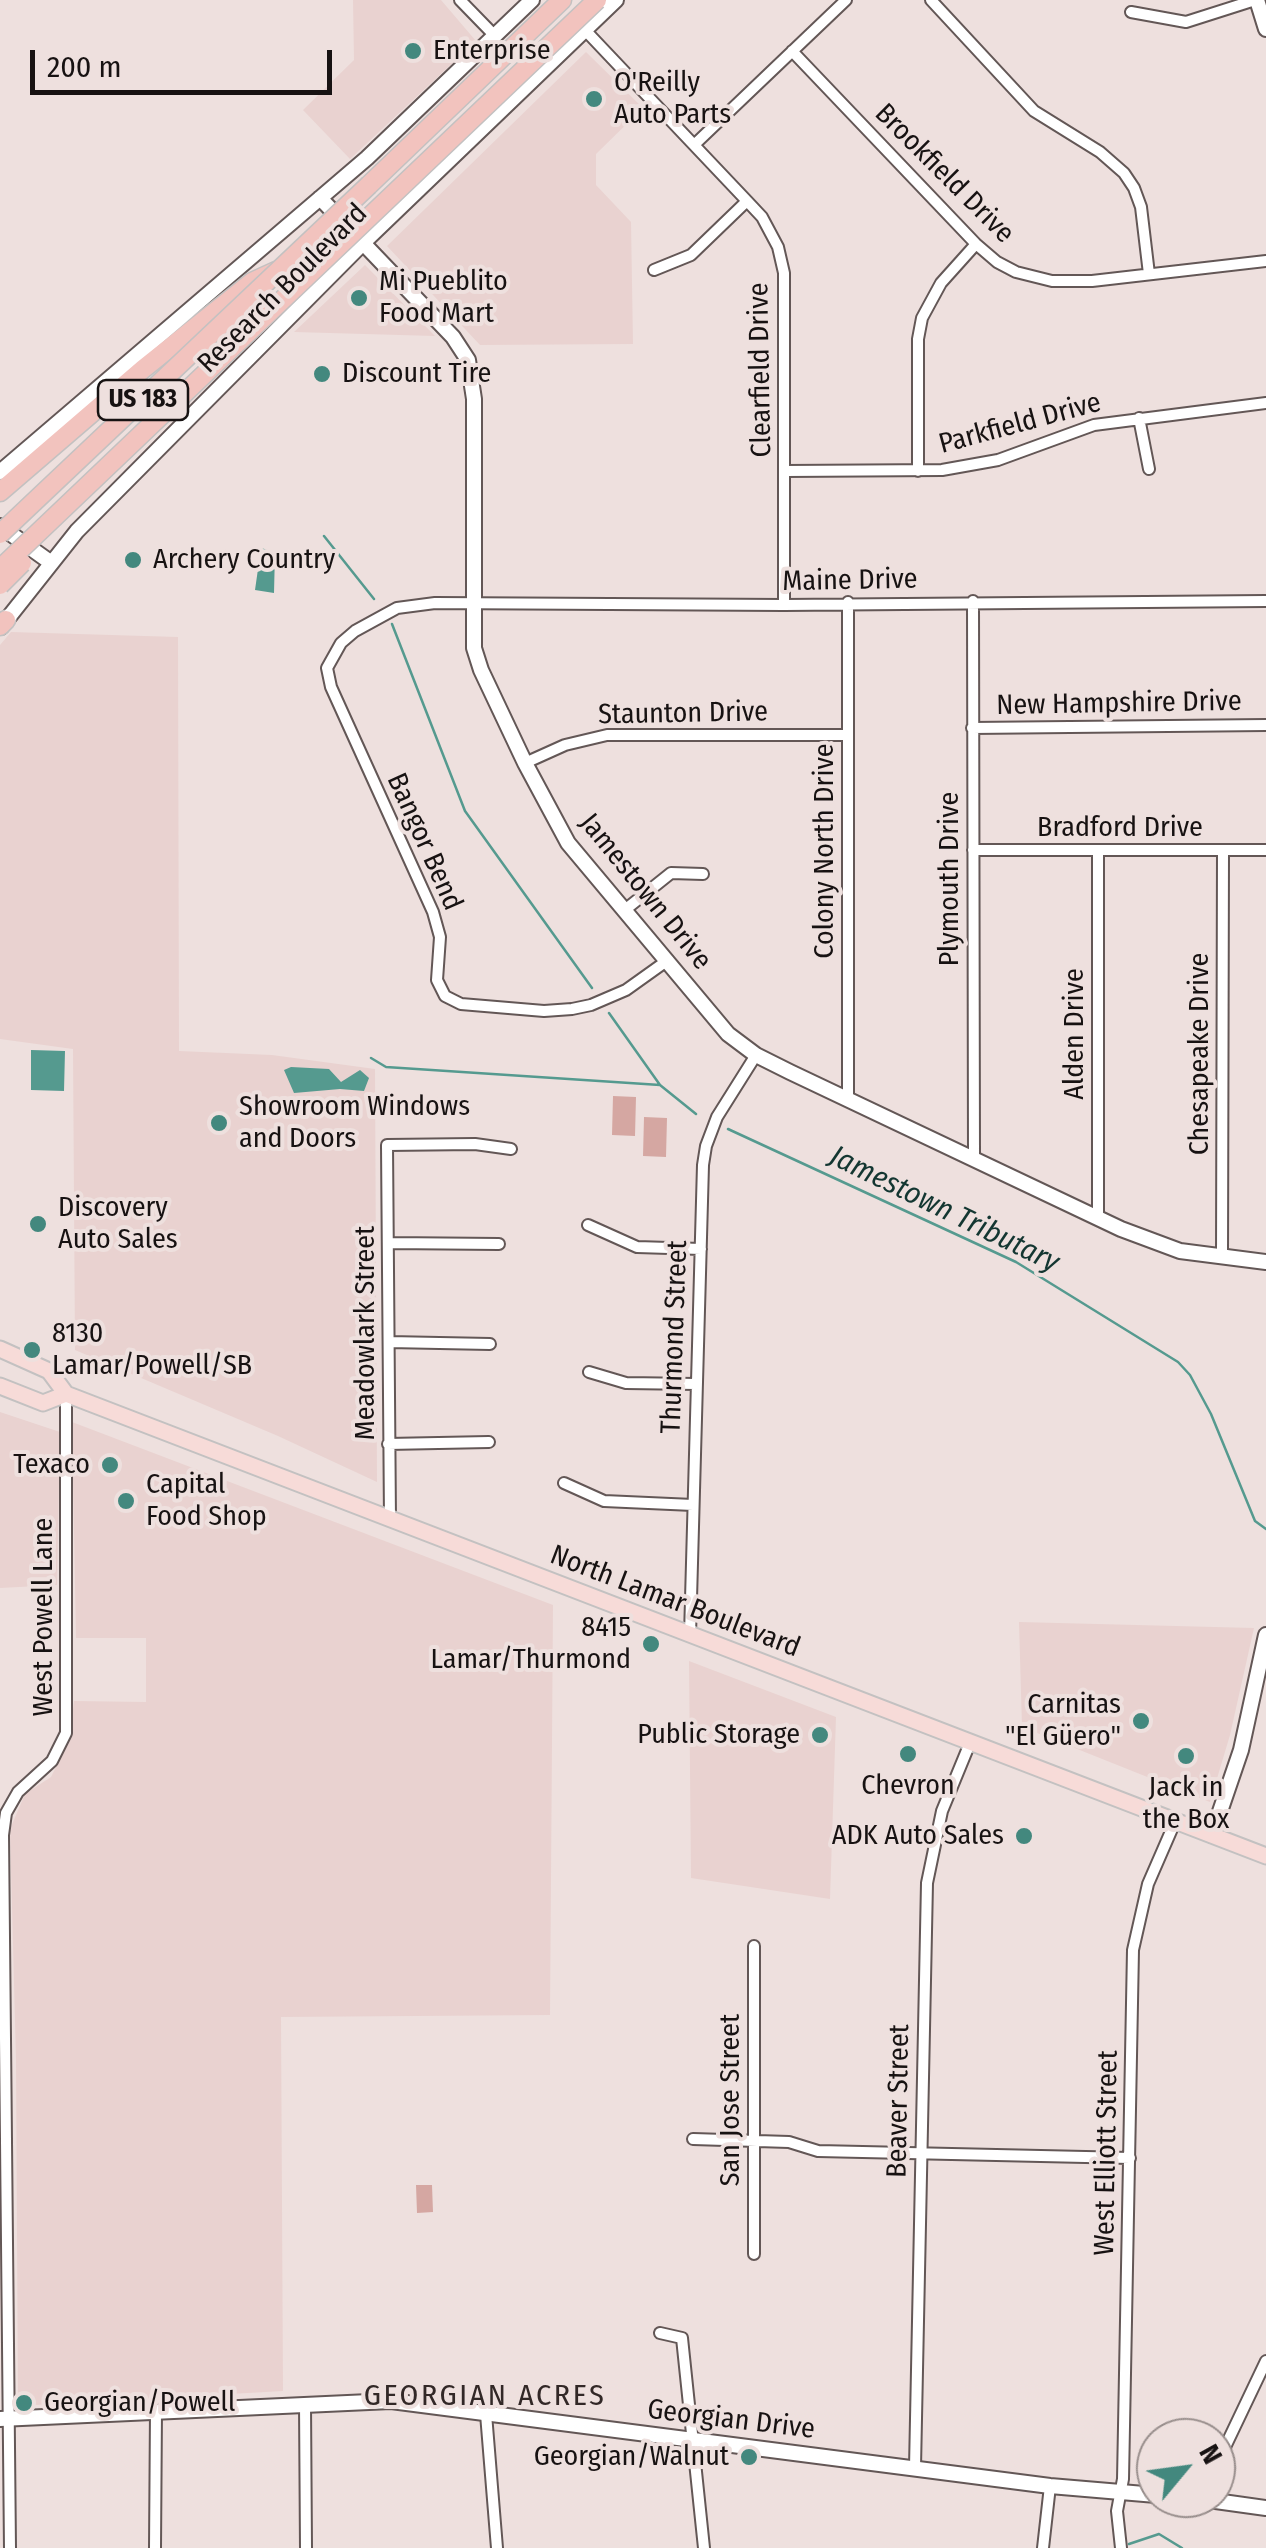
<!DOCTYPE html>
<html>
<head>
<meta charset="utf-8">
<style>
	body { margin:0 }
	#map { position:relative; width:1266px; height:2548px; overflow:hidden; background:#eee0de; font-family:"Fira Sans Condensed",sans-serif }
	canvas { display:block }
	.north { position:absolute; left:1136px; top:2418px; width:100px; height:100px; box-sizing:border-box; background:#eee0de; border:2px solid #988e8c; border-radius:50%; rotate:61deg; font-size:28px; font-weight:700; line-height:40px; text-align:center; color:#171212 }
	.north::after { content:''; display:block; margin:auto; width:35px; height:45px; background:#43887e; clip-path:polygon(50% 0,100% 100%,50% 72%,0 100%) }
	.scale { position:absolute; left:30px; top:50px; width:302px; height:45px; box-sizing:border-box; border:5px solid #171212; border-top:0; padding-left:12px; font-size:30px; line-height:35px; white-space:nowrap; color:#171212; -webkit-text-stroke:8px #eee0de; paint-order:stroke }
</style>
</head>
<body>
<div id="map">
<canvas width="1266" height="2548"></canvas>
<div class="north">N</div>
<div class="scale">200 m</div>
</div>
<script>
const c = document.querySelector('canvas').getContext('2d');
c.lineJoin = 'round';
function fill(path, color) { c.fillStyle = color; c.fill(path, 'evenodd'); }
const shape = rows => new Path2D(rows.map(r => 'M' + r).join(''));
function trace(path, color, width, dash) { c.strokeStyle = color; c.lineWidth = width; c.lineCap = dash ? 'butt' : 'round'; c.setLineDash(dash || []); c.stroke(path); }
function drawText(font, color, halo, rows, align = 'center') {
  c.font = font + ' "Fira Sans Condensed",sans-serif'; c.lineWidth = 8; c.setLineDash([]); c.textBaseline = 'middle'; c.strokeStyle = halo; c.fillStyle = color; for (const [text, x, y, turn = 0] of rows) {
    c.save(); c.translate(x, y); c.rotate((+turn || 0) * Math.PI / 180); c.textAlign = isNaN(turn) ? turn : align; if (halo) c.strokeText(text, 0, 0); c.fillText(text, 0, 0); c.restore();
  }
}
fill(shape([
	[353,0,441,0,476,41,350,159,303,110,354,60],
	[586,52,643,108,596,154,596,185,631,222,633,344,480,345,387,246],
	[365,265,435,336,294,332],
	[11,632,178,637,179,1051,272,1055,375,1069,377,1482,278,1436,75,1350,73,1049,0,1039,0,645],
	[0,1412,60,1432,57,1585,0,1588],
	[72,1422,553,1605,550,2015,281,2017,283,2391,18,2406,16,2060,10,1829,25,1794,51,1777,69,1741,74,1701,146,1702,146,1638,76,1638],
	[1019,1622,1254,1628,1230,1735,1210,1802,1022,1727],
	[689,1661,836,1717,830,1899,691,1878]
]), '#e9d2d0');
fill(shape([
	[613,1096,636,1097,635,1136,612,1135],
	[644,1117,667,1118,666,1157,643,1156],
	[416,2185,432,2185,433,2212,417,2213]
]), '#d5a7a2');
fill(shape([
	[261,548,275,552,274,593,255,590],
	[31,1050,65,1051,64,1091,31,1090],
	[291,1067,329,1069,341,1082,360,1070,369,1078,364,1091,340,1089,294,1093,284,1070]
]), '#559a8f');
trace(shape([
	[324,536,374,599],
	[392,624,465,811,592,988],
	[609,1013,660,1085,696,1114],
	[371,1058,386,1067,660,1085],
	[728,1129,1016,1262,1178,1362,1190,1375,1211,1414,1255,1521,1266,1529],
	[1129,2544,1159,2534,1182,2548]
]), '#559a8f', 2.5);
const street = shape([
	[460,0,495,36],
	[931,0,1034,111,1100,152,1124,173,1134,188,1141,207,1149,274],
	[1131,12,1186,22,1255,0],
	[585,30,747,201,762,217,778,247,784,273,784,605],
	[792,51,976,244,997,262,1016,272,1052,281,1092,281,1266,261],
	[694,145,846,0],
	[654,270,691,255,747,201],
	[1139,418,1149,469],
	[785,471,942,470,998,460,1094,425,1266,403],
	[918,471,918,339,922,318,941,283,976,244],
	[973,601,974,1157],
	[972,728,1266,725],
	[525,763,565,745,607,735,847,735],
	[973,850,1266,850],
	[1098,851,1098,1218],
	[626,909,671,873,703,874],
	[668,960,626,990,591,1005,572,1009,544,1011,461,1004,445,996,437,980,440,937,433,912,331,687,327,668,341,643,355,631,397,608,435,603,784,605,1266,601],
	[848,1099,848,602],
	[588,1225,637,1247,701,1249],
	[389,1243,499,1244],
	[1222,1258,1223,851],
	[389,1342,490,1344],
	[589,1372,626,1383,696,1384],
	[388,1444,489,1442],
	[564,1483,604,1501,693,1505],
	[390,1520,387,1145,475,1144,511,1149],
	[690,1635,703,1165,706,1146,717,1117,756,1055],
	[693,2139,789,2142,818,2151,1130,2158],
	[754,2254,754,1946],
	[660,2333,682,2338,704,2548],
	[305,2404,306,2548],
	[486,2414,497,2548],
	[1216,2466,1266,2361],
	[915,2467,927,1883,942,1811,970,1743],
	[10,2548,3,1835,6,1813,18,1792,52,1761,66,1733,66,1394],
	[155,2548,156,2410],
	[1043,2548,1050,2486],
	[1121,2548,1117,2511,1123,2479,1133,1950,1148,1884,1175,1822]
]);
const secondary = shape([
	[1257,0,1266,29],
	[320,198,453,337,468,360,474,399,474,648,481,670,525,763,568,843,728,1034,756,1055,790,1072,1121,1229,1180,1251,1266,1262],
	[0,472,367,158,532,0],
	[0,526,50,562],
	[1,627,77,531,363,243,616,0],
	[1212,1835,1241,1750,1266,1635],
	[0,2419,391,2401,1050,2486,1156,2495],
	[1194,2498,1266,2508]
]);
const primary = shape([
	[0,1349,49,1371,66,1394,1266,1856],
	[0,1386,43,1403,66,1394]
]);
const highway = shape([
	[369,185,562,0],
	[0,492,143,369,252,282,276,271],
	[0,626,6,620]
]);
trace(street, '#635756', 14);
trace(secondary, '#635756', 18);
trace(primary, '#c3c1c1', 19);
trace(highway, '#c3c1c1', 21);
trace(street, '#fff', 10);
trace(secondary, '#fff', 14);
trace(primary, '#f7dbd8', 15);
trace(highway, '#f2c3be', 18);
const highwayBridge = shape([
	[0,534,369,185],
	[0,569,597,0],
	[0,585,22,563]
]);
trace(highwayBridge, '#c3c1c1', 21, []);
trace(highwayBridge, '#f2c3be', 18);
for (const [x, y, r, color] of [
	[413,51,10,"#43887e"],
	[594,99,10,"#43887e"],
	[359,298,10,"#43887e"],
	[322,374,10,"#43887e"],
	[133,560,10,"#43887e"],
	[219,1123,10,"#43887e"],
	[38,1224,10,"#43887e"],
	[32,1350,10,"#43887e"],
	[110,1465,10,"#43887e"],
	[126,1501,10,"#43887e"],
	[651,1644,10,"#43887e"],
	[1141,1721,10,"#43887e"],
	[820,1735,10,"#43887e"],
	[908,1754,10,"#43887e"],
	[1186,1756,10,"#43887e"],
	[1024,1836,10,"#43887e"],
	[24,2403,10,"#43887e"],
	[749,2457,10,"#43887e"]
]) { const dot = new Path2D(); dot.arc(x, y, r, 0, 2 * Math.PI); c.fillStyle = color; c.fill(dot); trace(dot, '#eee0de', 4); }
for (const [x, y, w] of [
	[143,400,90]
]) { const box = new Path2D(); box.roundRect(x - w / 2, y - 20, w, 40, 8); c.fillStyle = '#eee0de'; c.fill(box); trace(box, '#171212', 2.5); }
drawText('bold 25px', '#171212', null, [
	["US 183",143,400]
]);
drawText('28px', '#171212', '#eee0de', [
	["Enterprise",433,51],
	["O'Reilly",614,83],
	["Auto Parts",614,115],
	["Mi Pueblito",379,282],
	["Food Mart",379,314],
	["Discount Tire",342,374],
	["Archery Country",153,560],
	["Showroom Windows",239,1107],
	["and Doors",239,1139],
	["Discovery",58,1208],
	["Auto Sales",58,1240],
	["8130",52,1334],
	["Lamar/Powell/SB",52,1366],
	["Texaco",90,1465,"right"],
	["Capital",146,1485],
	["Food Shop",146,1517],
	["8415",631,1628,"right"],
	["Lamar/Thurmond",631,1660,"right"],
	["Carnitas",1121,1705,"right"],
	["\"El Güero\"",1121,1737,"right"],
	["Public Storage",800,1735,"right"],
	["Chevron",908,1786,"center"],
	["Jack in",1186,1788,"center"],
	["the Box",1186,1820,"center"],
	["ADK Auto Sales",1004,1836,"right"],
	["Georgian/Powell",44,2403],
	["Georgian/Walnut",729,2457,"right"]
], 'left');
drawText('28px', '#171212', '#eee0de', [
	["Brookfield Drive",944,174,45],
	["Research Boulevard",283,289,-45],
	["Clearfield Drive",761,370,-91],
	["Parkfield Drive",1020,424,-15],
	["Maine Drive",850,581,-1],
	["New Hampshire Drive",1119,704,-1],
	["Staunton Drive",683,714,-1],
	["Bradford Drive",1120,828],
	["Bangor Bend",424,842,66],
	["Colony North Drive",825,851,-90],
	["Plymouth Drive",950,879,-90],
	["Jamestown Drive",645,892,51],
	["Alden Drive",1075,1034,-90],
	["Chesapeake Drive",1200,1054,-90],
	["Meadowlark Street",366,1333,-90],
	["Thurmond Street",675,1337,-88],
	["North Lamar Boulevard",675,1602,21],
	["West Powell Lane",44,1617,-90],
	["San Jose Street",731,2100,-90],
	["Beaver Street",899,2101,-89],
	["West Elliott Street",1107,2153,-89],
	["Georgian Drive",731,2420,7]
]);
drawText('italic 30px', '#133631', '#eee0de', [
	["Jamestown Tributary",944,1210,26]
]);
c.letterSpacing = '2.5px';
drawText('30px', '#322827', '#eee0de', [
	["GEORGIAN ACRES",485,2397]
]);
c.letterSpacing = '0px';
</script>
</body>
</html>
